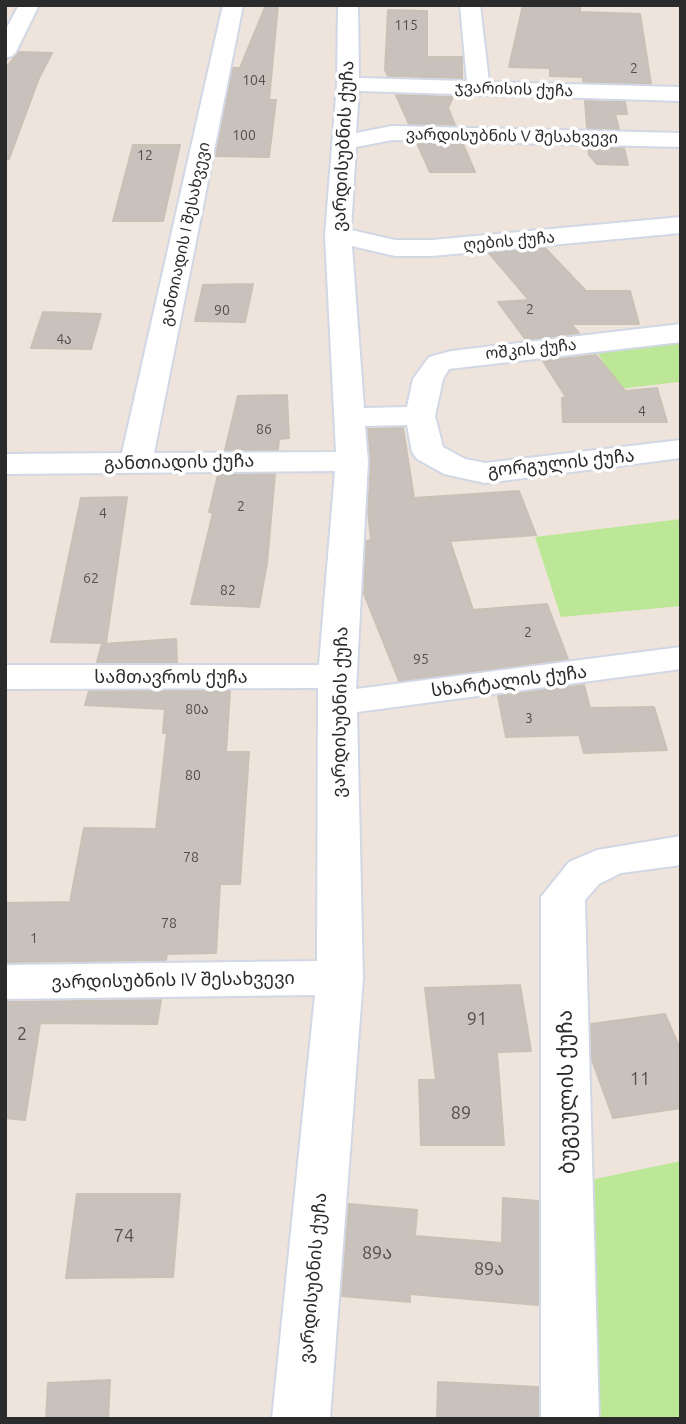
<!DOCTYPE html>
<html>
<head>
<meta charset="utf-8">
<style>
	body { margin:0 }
	#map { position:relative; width:686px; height:1424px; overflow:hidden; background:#eee4dc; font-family:Ubuntu,sans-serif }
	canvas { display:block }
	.frame { position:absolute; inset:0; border:7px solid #2b2b2b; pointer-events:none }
</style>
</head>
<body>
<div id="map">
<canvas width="686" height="1424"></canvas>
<div class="frame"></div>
</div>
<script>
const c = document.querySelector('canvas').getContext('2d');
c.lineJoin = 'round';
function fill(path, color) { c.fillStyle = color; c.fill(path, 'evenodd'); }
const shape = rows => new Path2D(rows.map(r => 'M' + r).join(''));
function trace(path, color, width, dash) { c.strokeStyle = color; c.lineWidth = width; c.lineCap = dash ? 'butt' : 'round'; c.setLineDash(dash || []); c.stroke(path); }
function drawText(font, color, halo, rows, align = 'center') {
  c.font = font + ' Ubuntu,"Noto Sans Georgian",sans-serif'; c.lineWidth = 7; c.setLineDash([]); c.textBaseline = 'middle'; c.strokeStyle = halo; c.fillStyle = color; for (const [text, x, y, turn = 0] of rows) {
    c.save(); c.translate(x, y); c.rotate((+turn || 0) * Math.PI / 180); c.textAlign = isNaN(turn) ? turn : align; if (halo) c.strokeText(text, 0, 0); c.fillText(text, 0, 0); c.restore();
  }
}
fill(shape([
	[681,340,681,386,678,382,619,389,596,350],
	[681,519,681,606,561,617,535,537],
	[681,1161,681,1419,600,1419,590,1180]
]), '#bce796');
const building = shape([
	[266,5,278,5,269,100,276,100,269,157,216,156,233,68,240,68,266,5],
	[523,5,564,5,580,7,580,12,640,14,651,84,583,82,583,77,550,76,550,68,509,67,523,5],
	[388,10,427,11,427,57,462,57,462,78,388,76,385,70,388,10],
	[19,52,52,53,39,78,9,159,5,159,5,69,19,52],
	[396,95,453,97,448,108,455,125,409,124,396,95],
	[585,101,625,102,627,114,615,114,619,129,587,128,585,101],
	[417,143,463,144,475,172,430,172,417,143],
	[133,145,180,145,163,221,113,221,133,145],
	[588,147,624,148,628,165,597,164,589,155,588,147],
	[545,248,586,291,630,291,639,324,571,324,579,333,526,340,498,302,529,300,489,253,545,248],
	[253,284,245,322,195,321,203,285,253,284],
	[43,312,101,314,91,349,31,348,43,312],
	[596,355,625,391,657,388,667,422,563,422,562,398,566,397,543,361,596,355],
	[287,395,289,438,279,439,278,450,225,450,238,396,287,395],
	[403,428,414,498,519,491,536,535,450,541,473,610,547,604,568,659,399,681,364,594,366,541,371,540,368,512,371,461,368,429,403,428],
	[275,474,267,563,259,607,191,604,213,513,209,512,218,475,275,474],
	[127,497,106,643,51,642,81,498,127,497],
	[176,639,177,662,97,662,102,644,176,639],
	[584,685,590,708,654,707,667,750,584,753,579,735,506,737,498,696,584,685],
	[89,691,230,691,226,752,249,752,240,884,220,884,216,953,167,954,166,960,5,962,5,903,70,902,84,828,156,829,167,733,163,733,165,709,85,705,89,691],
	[520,985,531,1051,497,1052,504,1145,421,1145,419,1080,436,1080,425,988,520,985],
	[161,1000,157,1024,40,1023,25,1120,5,1118,5,1002,161,1000],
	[665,1014,681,1051,681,1108,613,1118,592,1060,591,1024,665,1014],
	[77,1194,180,1194,173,1277,66,1278,77,1194],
	[503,1198,538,1201,538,1305,410,1294,410,1302,342,1296,349,1204,417,1210,415,1236,502,1243,503,1198],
	[110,1380,108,1419,46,1419,48,1383,110,1380],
	[438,1382,538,1387,538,1419,437,1419,438,1382]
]);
fill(building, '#c9c1bc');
trace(building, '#c9c0b6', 2);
const minor = shape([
	[19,5,39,5,16,52,12,56,5,58,5,31,19,5],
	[223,5,243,5,154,453,336,452,325,235,337,84,338,5,358,5,359,78,467,81,460,5,480,5,489,82,681,87,681,101,359,91,356,133,392,126,681,133,681,147,392,140,356,147,351,230,395,240,432,240,681,217,681,233,432,256,395,256,352,246,364,408,407,407,413,379,429,357,451,351,681,324,681,342,449,369,443,379,435,416,443,447,465,459,485,463,681,440,681,458,485,483,444,474,417,459,412,452,407,425,365,426,368,461,356,689,681,647,681,669,357,712,363,978,330,1419,272,1419,315,995,5,999,5,965,317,961,318,688,5,689,5,665,319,665,335,471,5,474,5,454,122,453,223,5],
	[681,836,681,865,621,873,599,884,585,900,599,1419,541,1419,541,897,569,862,597,850,681,836]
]);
trace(minor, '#d1d7e4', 4);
fill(minor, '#fff');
drawText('14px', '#52504f', null, [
	["115",406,25],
	["2",634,68],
	["104",254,80],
	["100",244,135],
	["12",145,155],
	["2",530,309],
	["90",222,310],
	["4ა",64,339],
	["4",642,411],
	["86",264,429],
	["2",241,506],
	["4",103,513],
	["62",91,578],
	["82",228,590],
	["2",528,632],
	["95",421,659],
	["80ა",197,709],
	["3",529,718],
	["80",193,775],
	["78",191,857],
	["78",169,923],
	["1",34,938]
]);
drawText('16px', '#2b2b2b', '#fff', [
	["ჯვარისის ქუჩა",514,89,2],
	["ვარდისუბნის V შესახვევი",512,136,1],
	["განთიადის I შესახვევი",185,234,-78],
	["ღების ქუჩა",509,241,-5],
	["ოშკის ქუჩა",531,349,-6]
]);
drawText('18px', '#2b2b2b', '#fff', [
	["ვარდისუბნის ქუჩა",343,146,-87],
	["განთიადის ქუჩა",179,462,-1],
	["გორგულის ქუჩა",561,463,-6],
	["სამთავროს ქუჩა",171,677],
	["სხარტალის ქუჩა",509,681,-7],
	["ვარდისუბნის ქუჩა",340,712,-89],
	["ვარდისუბნის IV შესახვევი",173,980,-1],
	["ვარდისუბნის ქუჩა",313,1278,-85]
]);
drawText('18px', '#52504f', null, [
	["91",477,1019],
	["2",22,1034],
	["11",640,1079],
	["89",461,1113],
	["74",124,1236],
	["89ა",377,1253],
	["89ა",489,1269]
]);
drawText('21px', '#2b2b2b', '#fff', [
	["ბუგეულის ქუჩა",566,1092,-91]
]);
</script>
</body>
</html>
